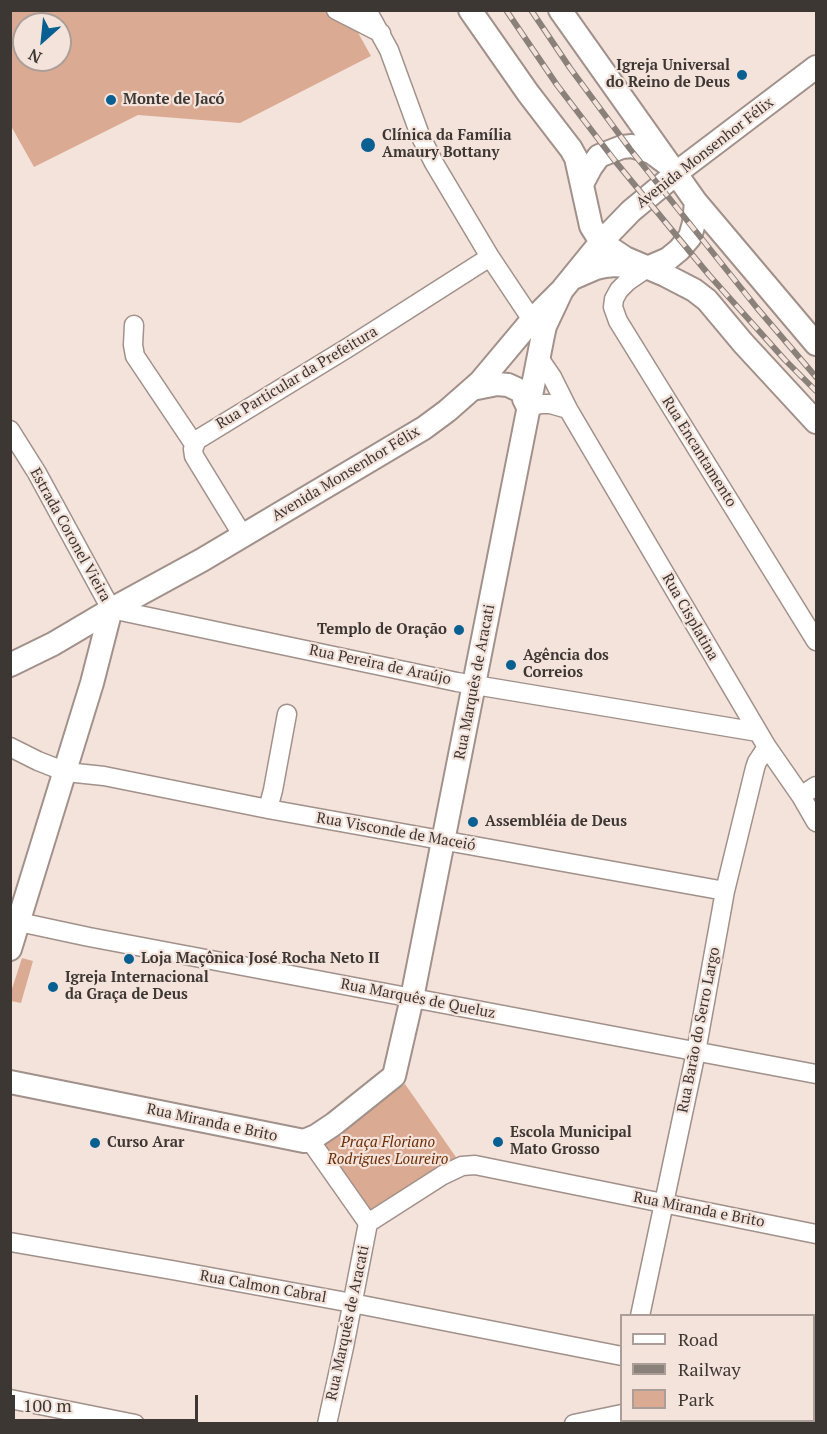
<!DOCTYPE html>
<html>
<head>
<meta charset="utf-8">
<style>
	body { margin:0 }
	#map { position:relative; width:827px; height:1434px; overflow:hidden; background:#f4e3db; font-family:"PT Serif",serif }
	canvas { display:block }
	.frame { position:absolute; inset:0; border:12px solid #3d3734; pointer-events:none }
	.legend { position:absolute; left:620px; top:1314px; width:195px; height:108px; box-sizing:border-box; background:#f4e3db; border:2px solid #ab9e98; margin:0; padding:8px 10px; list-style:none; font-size:18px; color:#3d3734 }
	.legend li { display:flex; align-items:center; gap:12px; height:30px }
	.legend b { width:30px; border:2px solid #ab9e98 }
	.north { position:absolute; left:12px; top:12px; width:60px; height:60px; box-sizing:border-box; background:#f4e3db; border:2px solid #ab9e98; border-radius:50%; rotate:207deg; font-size:16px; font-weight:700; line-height:24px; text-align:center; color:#3d3734 }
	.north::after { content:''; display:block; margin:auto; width:21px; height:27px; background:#085f91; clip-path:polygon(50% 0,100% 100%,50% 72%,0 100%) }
	.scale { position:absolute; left:12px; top:1395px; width:186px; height:27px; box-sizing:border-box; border:3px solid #3d3734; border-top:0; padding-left:8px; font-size:18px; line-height:21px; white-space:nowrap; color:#3d3734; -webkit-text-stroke:4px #f4e3db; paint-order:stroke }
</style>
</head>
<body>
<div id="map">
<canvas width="827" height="1434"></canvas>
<div class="frame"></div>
<ul class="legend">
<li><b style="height:8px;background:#fff"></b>Road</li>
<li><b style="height:8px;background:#8b817b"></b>Railway</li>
<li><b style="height:16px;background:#dbaa93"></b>Park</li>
</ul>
<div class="north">N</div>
<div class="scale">100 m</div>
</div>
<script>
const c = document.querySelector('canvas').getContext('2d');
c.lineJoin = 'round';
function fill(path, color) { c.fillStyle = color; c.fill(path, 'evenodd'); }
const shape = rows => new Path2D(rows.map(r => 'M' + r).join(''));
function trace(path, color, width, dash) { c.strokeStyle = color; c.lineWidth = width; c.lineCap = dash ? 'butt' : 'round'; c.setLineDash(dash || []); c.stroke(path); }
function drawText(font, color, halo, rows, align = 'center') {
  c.font = font + ' "PT Serif",serif'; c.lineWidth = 4.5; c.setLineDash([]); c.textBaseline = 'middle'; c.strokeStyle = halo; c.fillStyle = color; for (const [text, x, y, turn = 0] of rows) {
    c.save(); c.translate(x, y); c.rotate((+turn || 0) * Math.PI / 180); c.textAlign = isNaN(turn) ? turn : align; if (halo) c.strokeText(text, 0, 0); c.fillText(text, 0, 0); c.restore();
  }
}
fill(shape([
	[10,11,346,11,371,56,240,123,138,115,34,167,11,126],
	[24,24,60,24,60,60,24,60],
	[22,958,33,961,21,1003,11,1001,10,995],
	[405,1084,458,1160,374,1215,322,1143]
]), '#dbaa93');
const minor = shape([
	[336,10,381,33],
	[367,10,389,50,420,135,434,163,490,257,532,320],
	[647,268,628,281,619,290,614,299,613,307,618,321,816,641],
	[134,325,133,345,135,356,194,444],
	[539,358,552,377,568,409,767,747,801,796,816,822],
	[528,407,541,404,550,404,568,409],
	[10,430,37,473,111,609,457,682,758,732],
	[243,536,194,456,193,449,197,440,349,347,490,257],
	[10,747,38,761,66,772,104,776,268,809,725,891],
	[801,796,816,786],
	[268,809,273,790,287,714],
	[10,919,19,922,89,937,816,1074],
	[309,1139,368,1223],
	[368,1223,443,1175,462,1166,475,1165,816,1234],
	[10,1242,172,1270,352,1303,622,1356],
	[640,1316,696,1052,725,891,755,768,757,762,767,747],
	[814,1379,816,1378],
	[10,1399,135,1424],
	[327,1424,344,1347,368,1223],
	[574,1424,622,1414]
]);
const major = shape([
	[470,10,528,93,571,149,576,158,591,226,601,242,625,258,665,275,694,290,707,300,743,343,816,422],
	[560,10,696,202,816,344],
	[582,184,591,167,599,156,622,147,632,146,651,152,666,163],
	[573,278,596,268,605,266,615,265,647,268,668,259,679,250,690,237,694,223,696,202],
	[472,389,497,384,508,385,523,392,524,399,528,407],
	[10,665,53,644,114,608,202,560,424,428,447,411,480,382,532,320,562,290,601,242,631,211,684,167,816,67],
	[10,949,92,683,111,609],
	[10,1082,304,1141,316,1136,334,1124,394,1076,412,998,543,335,545,326,562,290]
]);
trace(minor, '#a1918a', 21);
trace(major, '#a1918a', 26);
trace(minor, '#fff', 18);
trace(major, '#fff', 22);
const rail = shape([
	[506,10,557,85,615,161,709,275,785,360,816,391],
	[531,10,570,68,630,149,757,308,816,377]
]);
trace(rail, '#8b817b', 6);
trace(rail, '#f4e3db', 4, [11]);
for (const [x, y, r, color] of [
	[742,75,6,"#085f91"],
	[111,100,6,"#085f91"],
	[368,145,8,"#085f91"],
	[459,630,6,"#085f91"],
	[511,665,6,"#085f91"],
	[473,822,6,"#085f91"],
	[129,959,6,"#085f91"],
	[53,987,6,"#085f91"],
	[498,1142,6,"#085f91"],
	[95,1143,6,"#085f91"]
]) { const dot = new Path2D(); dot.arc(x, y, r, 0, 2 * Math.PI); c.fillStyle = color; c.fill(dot); trace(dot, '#f4e3db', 2); }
drawText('bold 15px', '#3d3734', '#f4e3db', [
	["Igreja Universal",730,66,"right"],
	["do Reino de Deus",730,83,"right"],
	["Monte de Jacó",123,100],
	["Clínica da Família",382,136],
	["Amaury Bottany",382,153],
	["Templo de Oração",447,630,"right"],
	["Agência dos",523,656],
	["Correios",523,673],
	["Assembléia de Deus",485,822],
	["Loja Maçônica José Rocha Neto II",141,959],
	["Igreja Internacional",65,978],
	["da Graça de Deus",65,995],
	["Escola Municipal",510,1133],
	["Mato Grosso",510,1150],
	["Curso Arar",107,1143]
], 'left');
drawText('15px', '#3d3734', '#f4e3db', [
	["Avenida Monsenhor Félix",705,153,-38],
	["Rua Particular da Prefeitura",297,378,-31],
	["Rua Encantamento",699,452,58],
	["Avenida Monsenhor Félix",346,474,-31],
	["Estrada Coronel Vieira",70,535,61],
	["Rua Cisplatina",690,617,60],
	["Rua Pereira de Araújo",380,665,12],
	["Rua Marquês de Aracati",475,682,-79],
	["Rua Visconde de Maceió",396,832,10],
	["Rua Marquês de Queluz",418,999,11],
	["Rua Barão do Serro Largo",699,1030,-79],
	["Rua Miranda e Brito",212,1123,12],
	["Rua Miranda e Brito",699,1210,11],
	["Rua Calmon Cabral",263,1287,10],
	["Rua Marquês de Aracati",348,1323,-78]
]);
drawText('italic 15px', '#6c2d05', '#f4e3db', [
	["Praça Floriano",388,1143],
	["Rodrigues Loureiro",388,1160]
]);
</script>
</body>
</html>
